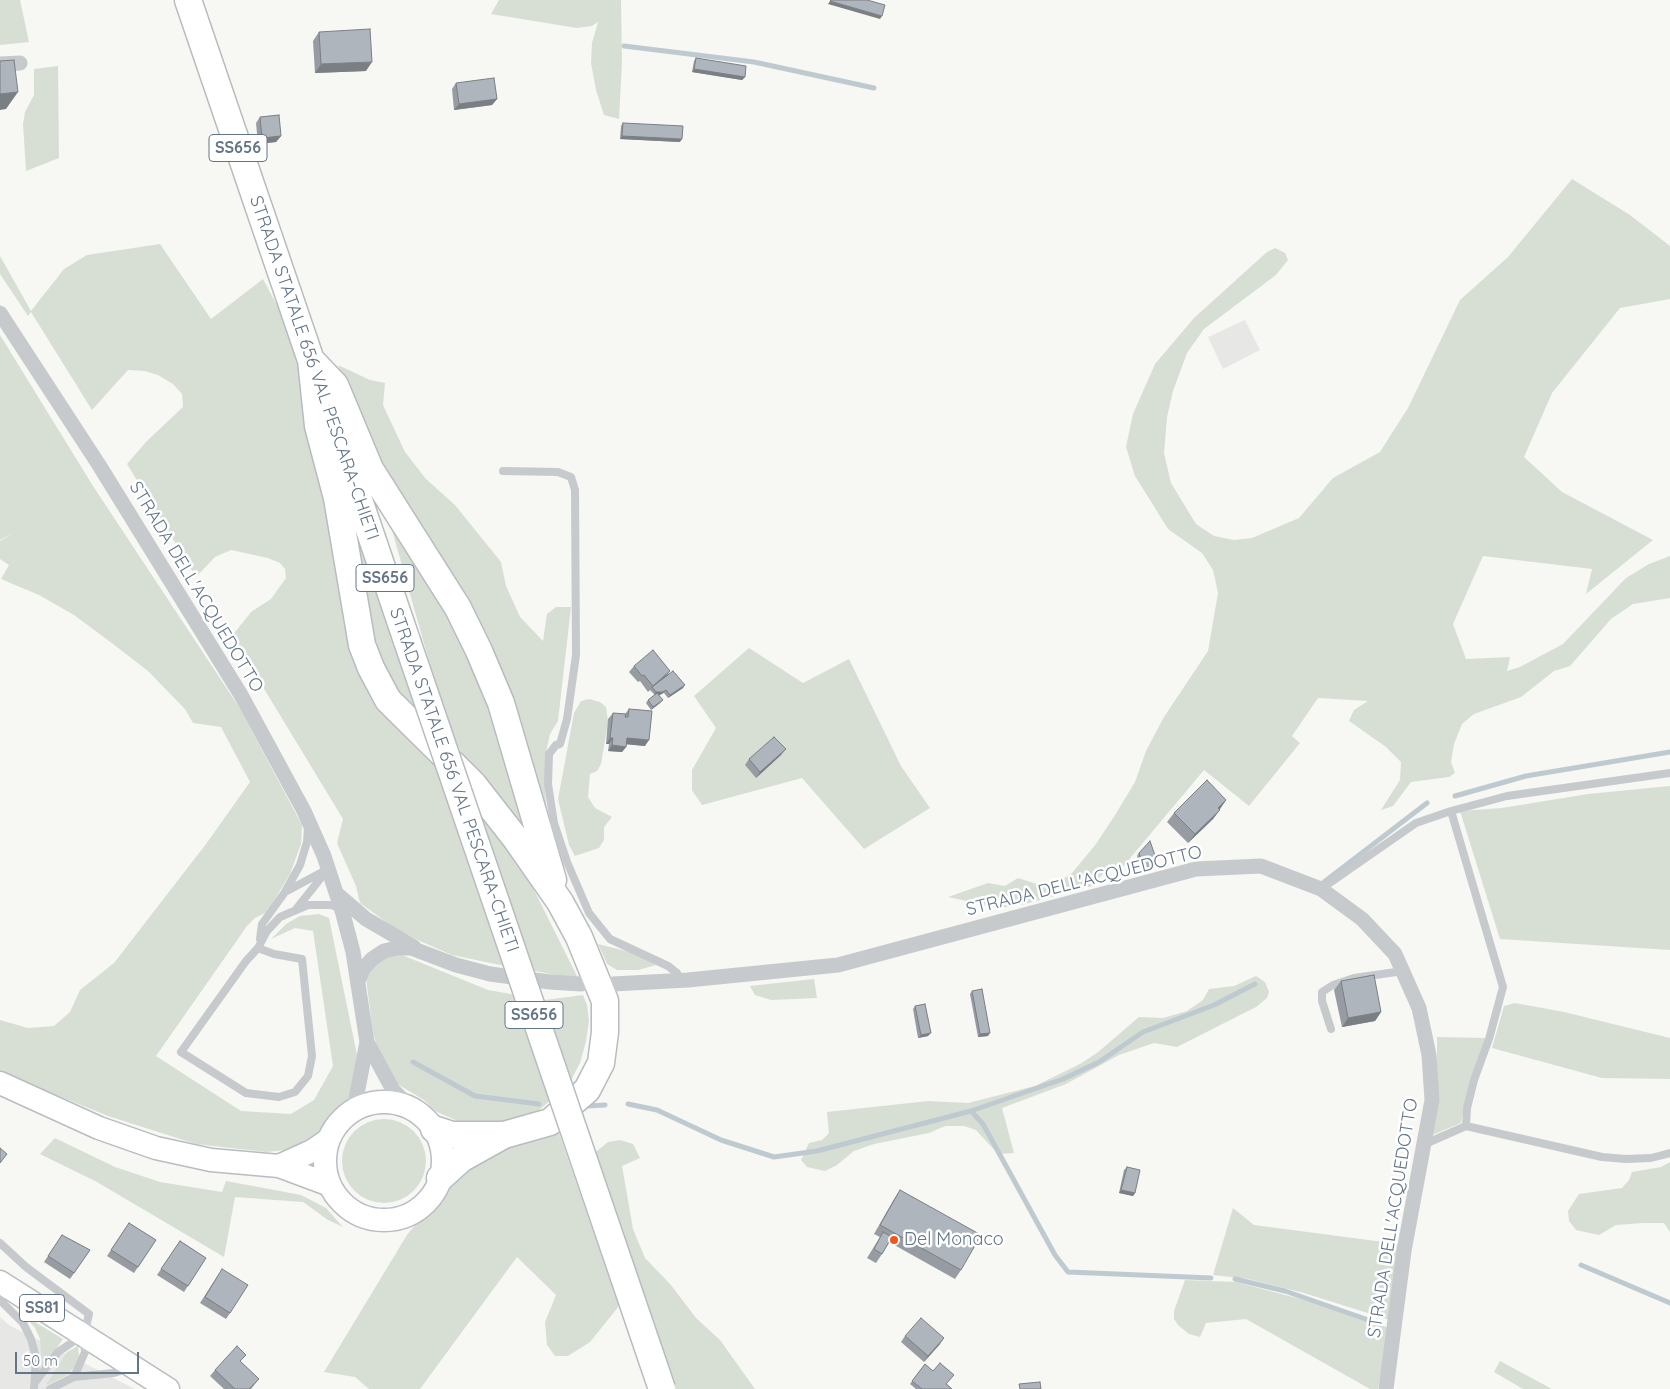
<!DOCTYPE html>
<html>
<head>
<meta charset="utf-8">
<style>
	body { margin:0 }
	#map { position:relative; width:1670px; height:1389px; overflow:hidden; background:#f7f7f3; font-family:Quicksand,sans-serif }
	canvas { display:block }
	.scale { position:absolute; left:15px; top:1352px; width:124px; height:22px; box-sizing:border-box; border:2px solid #637587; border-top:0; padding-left:6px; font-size:15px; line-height:18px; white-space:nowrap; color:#637587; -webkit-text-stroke:4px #fff; paint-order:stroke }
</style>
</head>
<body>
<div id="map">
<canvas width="1670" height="1389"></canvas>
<div class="scale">50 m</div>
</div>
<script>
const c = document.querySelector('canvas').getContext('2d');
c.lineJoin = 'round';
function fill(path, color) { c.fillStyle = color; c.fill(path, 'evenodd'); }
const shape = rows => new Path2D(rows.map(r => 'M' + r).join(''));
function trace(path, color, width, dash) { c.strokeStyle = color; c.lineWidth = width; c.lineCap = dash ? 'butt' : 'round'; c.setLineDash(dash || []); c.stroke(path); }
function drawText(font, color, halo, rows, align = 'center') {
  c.font = font + ' Quicksand,sans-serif'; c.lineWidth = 5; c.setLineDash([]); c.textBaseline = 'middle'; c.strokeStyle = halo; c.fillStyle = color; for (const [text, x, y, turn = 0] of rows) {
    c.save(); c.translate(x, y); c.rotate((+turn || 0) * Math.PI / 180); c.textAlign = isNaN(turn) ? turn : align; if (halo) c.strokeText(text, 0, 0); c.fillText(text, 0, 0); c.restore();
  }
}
fill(shape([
	[1245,320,1260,350,1223,369,1208,337],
	[0,1317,9,1325,135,1389,0,1389]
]), '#e7e8e6');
fill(shape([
	[0,0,20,0,29,42,0,45],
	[499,0,621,0,622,62,619,119,604,115,596,90,591,63,592,43,598,22,592,26,577,28,491,14],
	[58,66,59,158,26,171,23,124,25,112,34,95,34,69],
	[1572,179,1630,215,1670,246,1670,299,1620,308,1552,393,1524,457,1562,492,1653,540,1586,594,1592,569,1483,556,1453,624,1466,659,1510,657,1507,671,1520,667,1563,644,1626,578,1649,564,1670,556,1670,598,1633,604,1611,619,1570,666,1554,671,1521,697,1474,714,1462,724,1454,744,1451,762,1455,773,1449,777,1411,782,1393,806,1381,810,1400,780,1401,762,1386,747,1349,721,1354,710,1368,701,1318,698,1292,736,1300,743,1249,806,1204,770,1121,869,1106,870,1092,886,1025,904,999,908,948,897,988,883,1005,886,1018,878,1040,885,1063,879,1072,873,1096,844,1115,815,1135,782,1146,751,1164,717,1208,651,1218,593,1213,570,1202,553,1168,529,1135,476,1126,447,1133,414,1155,364,1194,318,1267,252,1275,248,1285,253,1288,260,1276,275,1204,329,1187,353,1173,391,1167,417,1164,453,1171,483,1196,524,1214,536,1234,540,1252,538,1299,518,1333,478,1380,452,1408,408,1460,300,1508,257],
	[160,244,211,319,263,279,288,326,304,376,348,641,434,750,510,967,452,955,420,941,393,927,360,903,356,886,337,843,343,819,232,636,251,612,271,599,286,578,285,569,280,563,268,558,231,550,215,557,196,577,127,464,146,442,183,407,182,394,173,384,158,375,145,371,128,370,92,410,31,312,28,316,0,274,0,256,31,311,64,269,87,255],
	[0,335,93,486,239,707,302,825,301,844,290,874,275,899,265,913,255,918,247,926,156,1056,241,1111,291,1114,314,1100,333,1066,313,931,295,928,271,939,286,924,300,916,319,914,329,918,357,1055,351,1095,345,1109,330,1127,287,1150,266,1152,196,1144,108,1116,0,1072,0,1020,28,1028,54,1026,70,1012,80,990,114,963,206,844,250,782,221,727,193,723,185,709,148,671,113,644,74,615,39,595,1,579,9,565,0,559,0,541,13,533,0,540],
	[338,365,370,380,385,383,383,405,405,452,426,479,455,505,501,562,506,586,520,617,543,641,547,614,556,607,571,607,558,721,550,734,545,757,545,790,548,823,384,470],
	[351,516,421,709,405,703,379,667],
	[390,523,476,660,541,861,491,799,449,732],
	[749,648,803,683,849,659,901,766,930,808,864,849,802,778,702,805,692,790,692,770,716,728,694,696],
	[589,699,600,702,606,707,608,722,601,764,597,771,590,774,588,797,595,808,612,817,604,827,604,840,599,848,575,856,569,845,558,799,574,713,581,701],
	[469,784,523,868,577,976,559,976,531,970],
	[1670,786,1670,950,1500,939,1460,811,1502,808,1588,794],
	[598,944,634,953,656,965,638,970,617,970,607,964],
	[402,955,488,990,545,1000,583,995,587,1005,589,1021,586,1041,580,1063,569,1084,538,1111,520,1118,469,1126,435,1111,424,1100,399,1085,383,1065,373,1033,366,978,371,965,386,956],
	[1256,976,1265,982,1269,992,1267,998,1256,1007,1177,1047,1154,1043,1119,1055,1066,1084,1002,1108,1014,1153,998,1154,976,1130,964,1126,945,1126,929,1133,874,1144,854,1151,837,1165,825,1171,807,1167,801,1160,809,1143,822,1140,829,1133,827,1112,928,1101,968,1103,1035,1086,1080,1064,1097,1053,1139,1017,1163,1018,1187,1011,1203,1000,1209,989,1234,986],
	[814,979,817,998,771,1000,755,995,750,986],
	[1515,1003,1564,1012,1670,1038,1670,1079,1602,1078,1492,1048,1504,1006],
	[1437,1037,1486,1038,1466,1097,1461,1123,1430,1136,1437,1083],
	'342 1161a42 42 0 1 1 84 0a42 42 0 1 1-84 0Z',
	[558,1130,619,1306,590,1342,568,1356,555,1356,547,1345,545,1322,556,1295,517,1257,420,1389,369,1389,355,1377,324,1372,407,1235,453,1179,497,1150],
	[55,1138,115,1167,160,1182,222,1192,226,1181,301,1195,326,1208,343,1227,328,1220,303,1202,235,1197,224,1257,97,1182,40,1154],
	[620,1140,633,1144,640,1158,622,1166,633,1229,645,1258,671,1285,696,1318,720,1340,755,1389,672,1389,593,1154,608,1142],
	[1670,1162,1670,1232,1664,1223,1643,1223,1616,1225,1599,1235,1576,1230,1569,1221,1568,1211,1579,1194,1622,1188,1629,1180,1632,1172,1661,1167],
	[1233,1208,1254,1225,1399,1244,1390,1320,1304,1293,1248,1279,1213,1275],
	[1185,1280,1236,1282,1327,1306,1389,1328,1378,1389,1370,1389,1246,1319,1206,1323,1200,1337,1189,1334,1178,1325,1174,1319,1174,1311],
	[25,1316,63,1339,42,1369,40,1339,35,1328],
	[78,1346,79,1356,75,1366,65,1376,46,1385,67,1352],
	[1500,1361,1552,1389,1523,1389,1494,1372]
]), '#d7dfd4');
trace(shape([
	[624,46,754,62,874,88],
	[1455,796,1526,776,1670,752],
	[1324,882,1427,803],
	[413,1062,475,1096,539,1104],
	[628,1104,657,1110,721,1140,774,1157,817,1151,971,1111,1063,1079,1099,1062,1143,1032,1214,1005,1255,984],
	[587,1106,605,1105],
	[971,1111,983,1124,1055,1255,1068,1272,1211,1278],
	[1581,1265,1670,1303],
	[1235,1279,1285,1291,1380,1324]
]), '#bfcad0', 5);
const primary = shape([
	[0,1083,99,1128,156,1148,211,1160,279,1166,330,1185],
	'325 1161a59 59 0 1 1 118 0a59 59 0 1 1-118 0Z',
	[279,1166,312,1151,328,1140],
	[0,1282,168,1389]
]);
const highway = shape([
	[188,0,316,375],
	[311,360,318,426,337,498,362,645,371,668,388,700,473,784,516,839,560,902,579,937,605,1001,605,1032,601,1063,587,1090,550,1122,504,1135,461,1159,440,1178],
	[311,360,335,385,370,469,458,608,479,651,501,703,553,880],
	[339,441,407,641],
	[434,1129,452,1135,501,1135]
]);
trace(primary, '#b9bdc1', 25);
trace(highway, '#b8bcbf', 29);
trace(shape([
	[503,471,558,472,571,477,575,490,576,655,567,719,560,744,556,745,549,754,548,784,554,823,567,862,589,913,610,939,668,966,677,973,679,981],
	[1451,811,1503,987,1489,1039,1474,1080,1467,1108,1466,1126],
	[1321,889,1416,823,1451,811,1507,796,1670,773],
	[287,891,326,870],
	[297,908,328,869],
	[260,939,262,924,285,892,300,865,307,842,308,828],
	[258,948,274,954,302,959,312,1056,308,1076,295,1092,279,1097,246,1093,181,1052,246,961,258,948,267,931,280,917,308,905,330,905,341,908],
	[1331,1029,1322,1001,1322,992,1333,985,1354,978,1403,971],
	[1425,1144,1466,1126,1602,1157,1626,1159,1651,1158,1670,1153],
	[0,1243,26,1267,89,1314,84,1335,85,1352,74,1377],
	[0,1300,23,1323,31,1339,36,1358,34,1389],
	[36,1381,58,1352,80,1337],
	[50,1389,74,1377,114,1373,127,1369]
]), '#c6cacd', 8);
trace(shape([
	[0,64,20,63],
	[0,313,99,465,241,695,304,811,324,856,343,914,353,952,367,1042,393,1090,412,1109],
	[337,894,366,919,414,947],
	[358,981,363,969,372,959,384,951,397,948,411,948,456,965,490,974,550,982,581,984],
	[613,984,688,980,838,965,1196,869,1261,866,1321,889,1362,919,1395,954,1419,1008,1429,1055,1432,1100,1404,1251,1386,1389],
	[354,1109,367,1042]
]), '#c6cacd', 15);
trace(primary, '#fff', 22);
trace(highway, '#fff', 26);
const highwayBridge = shape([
	[407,641,662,1389]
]);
trace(highwayBridge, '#b8bcbf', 29, []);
trace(highwayBridge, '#fff', 26);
fill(shape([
	[319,32,366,71,315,73,313,41],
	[696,58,745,77,742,80,692,72,694,61],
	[456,83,497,99,492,105,454,110,452,89],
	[260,117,281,136,276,142,258,144,256,123],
	[623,123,680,142,620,139,621,126],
	[634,666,668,675,683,688,668,698,664,693,660,695,659,695,660,703,651,710,646,703,648,700,655,695,650,690,648,692,640,681,638,682,629,672],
	[629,709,645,746,627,744,626,747,622,752,608,751,609,744,606,744,608,719,613,713,625,714],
	[781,755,756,778,745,765,749,759],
	[1226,800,1213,819,1188,843,1167,822,1174,813],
	[1139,853,1158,864,1156,867,1142,871,1137,856],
	[1341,981,1381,1012,1375,1021,1342,1027,1334,990],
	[972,991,988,1036,978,1037,970,994],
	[915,1006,928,1036,918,1038,913,1009],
	[1127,1167,1135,1193,1133,1196,1119,1193,1124,1170],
	[900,1190,961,1270,955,1279,889,1242,882,1254,876,1263,867,1258,880,1237,874,1234,894,1199],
	[129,1223,156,1240,134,1273,107,1256],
	[62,1235,90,1250,70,1279,44,1262],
	[180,1241,206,1258,184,1292,157,1275],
	[218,1275,230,1313,226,1319,200,1303],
	[905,1336,940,1344,924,1362,901,1342],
	[241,1362,259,1379,251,1389,224,1389,210,1376,215,1370],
	[925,1364,947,1384,952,1389,916,1389,910,1384]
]), '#969ca2');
fill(shape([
	[830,1,882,16,880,19,828,4],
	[372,62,366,71,315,73,321,64],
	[694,69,745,77,742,80,692,72],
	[18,92,6,109,0,110,0,94],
	[497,99,492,105,454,110,459,104],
	[281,136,276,142,258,144,262,138],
	[622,136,682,139,680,142,620,139],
	[670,671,666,677,652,687,648,692,653,686],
	[685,685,683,688,668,698,670,695],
	[666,690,660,695,654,695,656,692],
	[663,700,660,703,651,710,653,707],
	[610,738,613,738,609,744,606,744],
	[627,738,649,740,645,746,623,744],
	[612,745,626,747,622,752,608,751],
	[786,749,781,755,756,778,760,772],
	[1226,800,1220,809,1212,817,1218,808],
	[1220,810,1213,819,1188,843,1195,834],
	[1158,864,1156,867,1142,871,1144,868],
	[1381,1012,1375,1021,1342,1027,1348,1018],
	[931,1033,928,1036,918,1038,921,1035],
	[990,1033,988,1036,978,1037,980,1034],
	[1121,1190,1135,1193,1133,1196,1119,1193],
	[944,1338,940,1344,924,1362,928,1356]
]), '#7a7f84');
const building = shape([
	[831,0,867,0,885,5,882,16,830,1,831,0],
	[370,29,372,62,321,64,319,32,370,29],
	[696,58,746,66,745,77,694,69,696,58],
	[14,60,18,92,0,94,0,61,14,60],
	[494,78,497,99,459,104,456,83,494,78],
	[279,115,281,136,262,138,260,117,279,115],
	[623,123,683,126,682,139,622,136,623,123],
	[653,650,670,671,653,686,644,675,642,676,634,666,653,650],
	[673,671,685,685,670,695,666,690,663,692,656,692,652,687,673,671],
	[657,693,663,700,653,707,648,700,657,693],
	[629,709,652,711,649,740,627,738,626,747,612,745,613,738,610,738,613,713,626,714,625,717,628,717,629,709],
	[774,737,786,749,760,772,749,759,774,737],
	[1207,780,1226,800,1218,808,1220,810,1195,834,1174,813,1207,780],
	[1150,841,1158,864,1144,868,1139,853,1150,841],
	[1374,975,1381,1012,1348,1018,1341,981,1374,975],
	[982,989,990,1033,980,1034,972,991,982,989],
	[925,1004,931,1033,921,1035,915,1006,925,1004],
	[0,1148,7,1154,0,1163,0,1148],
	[1127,1167,1140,1170,1135,1193,1121,1190,1127,1167],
	[900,1190,981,1235,961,1270,880,1225,900,1190],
	[129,1223,156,1240,138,1267,111,1250,129,1223],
	[883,1232,892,1237,882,1254,874,1249,883,1232],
	[62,1235,90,1250,74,1273,48,1256,62,1235],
	[180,1241,206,1258,188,1286,161,1269,180,1241],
	[222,1269,248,1285,230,1313,205,1297,222,1269],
	[921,1318,944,1338,928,1356,905,1336,921,1318],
	[237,1346,246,1355,240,1361,259,1379,249,1389,235,1389,215,1370,237,1346],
	[940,1363,954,1375,946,1384,952,1389,922,1389,912,1381,925,1364,933,1371,940,1363],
	[1040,1382,1041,1389,1020,1389,1019,1384,1040,1382]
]);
fill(building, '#aeb5bc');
trace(building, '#7a7f84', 1);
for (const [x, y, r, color] of [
	[894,1240,5,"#f35517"]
]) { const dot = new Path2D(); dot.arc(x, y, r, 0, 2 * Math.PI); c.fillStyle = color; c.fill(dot); trace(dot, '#fff', 2); }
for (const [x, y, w] of [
	[238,148,58],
	[385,578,58],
	[534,1015,58],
	[42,1308,45]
]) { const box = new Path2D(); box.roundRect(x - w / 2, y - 13.5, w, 27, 4); c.fillStyle = '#fff'; c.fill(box); trace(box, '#637587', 1); }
drawText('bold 16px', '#637587', null, [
	["SS656",238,148],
	["SS656",385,578],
	["SS656",534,1015],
	["SS81",42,1308]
]);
drawText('18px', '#637587', '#fff', [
	["STRADA STATALE 656 VAL PESCARA-CHIETI",314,368,71],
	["STRADA DELL'ACQUEDOTTO",196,587,59],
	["STRADA STATALE 656 VAL PESCARA-CHIETI",454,780,71],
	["STRADA DELL'ACQUEDOTTO",1084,881,-14],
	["STRADA DELL'ACQUEDOTTO",1393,1218,-81]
]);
drawText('18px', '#637587', '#fff', [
	["Del Monaco",904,1240]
], 'left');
</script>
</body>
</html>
